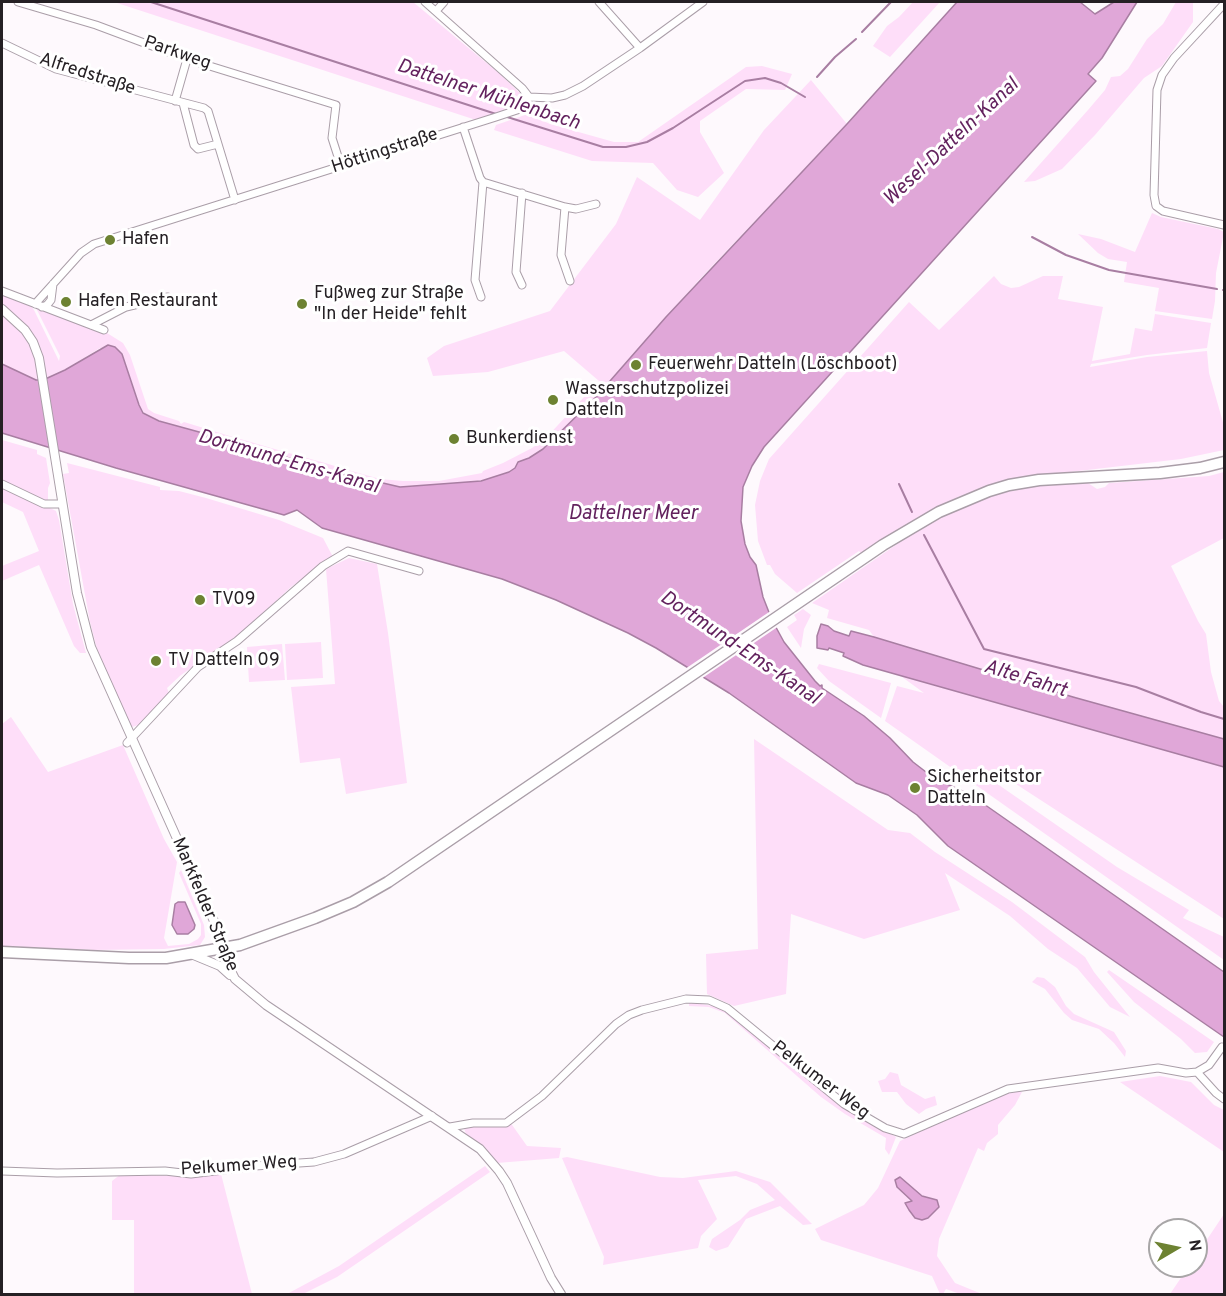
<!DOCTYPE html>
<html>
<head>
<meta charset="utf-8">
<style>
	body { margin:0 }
	#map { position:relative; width:1226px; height:1296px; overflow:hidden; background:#fef9fd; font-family:Overpass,sans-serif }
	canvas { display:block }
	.frame { position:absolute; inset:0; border:3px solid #252024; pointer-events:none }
	.north { position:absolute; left:1148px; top:1218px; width:60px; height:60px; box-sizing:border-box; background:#fff; border:2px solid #a8a6a7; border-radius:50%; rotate:81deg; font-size:16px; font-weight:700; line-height:24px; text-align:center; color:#252024 }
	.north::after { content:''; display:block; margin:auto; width:21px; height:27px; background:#6d8232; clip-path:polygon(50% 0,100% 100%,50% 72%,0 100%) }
</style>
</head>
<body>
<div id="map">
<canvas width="1226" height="1296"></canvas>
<div class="frame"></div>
<div class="north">N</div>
</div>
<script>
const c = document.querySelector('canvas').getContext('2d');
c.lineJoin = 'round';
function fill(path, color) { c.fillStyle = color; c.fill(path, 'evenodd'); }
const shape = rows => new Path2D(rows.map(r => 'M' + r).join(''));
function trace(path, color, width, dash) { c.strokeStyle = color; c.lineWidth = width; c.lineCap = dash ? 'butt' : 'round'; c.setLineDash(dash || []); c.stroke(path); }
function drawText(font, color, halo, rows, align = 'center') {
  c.font = font + ' Overpass,sans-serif'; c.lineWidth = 6; c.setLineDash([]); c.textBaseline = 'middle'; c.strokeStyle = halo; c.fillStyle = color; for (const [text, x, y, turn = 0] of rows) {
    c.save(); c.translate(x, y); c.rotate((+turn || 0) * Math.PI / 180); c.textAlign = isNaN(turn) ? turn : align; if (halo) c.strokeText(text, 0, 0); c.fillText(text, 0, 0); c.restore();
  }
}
fill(shape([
	[114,2,413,2,500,74,524,97,515,106,476,120],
	[913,2,940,2,890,57,873,46,887,26,899,17],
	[1176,2,1193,2,1193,22,1162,66,1144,78,1095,135,1062,169,1035,181,1024,182,1088,110,1105,90,1111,77,1120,76,1128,69,1147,39,1163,24],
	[762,66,792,74,785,90,746,89,700,121,700,132,724,173,698,197,677,190,653,163,592,161,494,130,496,125,528,114,550,124,614,142,638,142,746,67],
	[811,80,847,124,699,280,596,397,543,449,529,458,518,462,516,468,502,475,481,481,400,487,323,469,261,449,159,421,144,413,139,405,122,354,115,348,100,348,65,370,43,380,36,380,4,365,2,351,2,294,31,306,34,310,59,361,60,356,36,308,99,328,123,343,130,355,148,409,154,413,179,421,181,424,184,422,233,437,234,439,237,438,285,452,287,455,289,453,325,463,338,467,338,470,341,468,380,479,403,481,439,481,482,473,483,471,503,463,532,448,544,440,599,381,564,351,488,372,433,376,427,358,444,346,550,311,616,224,637,177,700,220,764,130],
	[1152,213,1161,217,1218,229,1224,232,1216,273,1215,301,1212,319,1155,311,1159,288,1124,282,1127,262,1108,259,1098,253,1078,234,1101,239,1135,252],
	[994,276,1001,284,1011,288,1019,287,1043,276,1063,276,1058,299,1103,307,1092,361,1130,354,1135,328,1152,331,1155,314,1211,323,1207,348,1147,355,1091,364,1090,367,1147,357,1207,351,1209,373,1224,426,1224,450,1181,459,1036,476,999,483,958,497,910,523,863,555,859,551,797,593,775,574,770,565,767,565,758,541,755,505,760,481,769,459,909,302,939,330],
	[2,440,37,450,37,454,46,458,50,483,48,488,48,507,56,511,59,520,73,604,86,653,80,653,74,646,39,565,2,581,2,566,39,551,23,512,2,502],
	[67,463,160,487,160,490,179,491,206,498,279,520,323,538,333,557,291,587,239,635,181,675,167,688,169,693,142,724,132,727,128,722,97,649,90,622,63,474,69,473],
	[1224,472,1224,538,1171,566,1198,621,1206,634,1211,672,1219,701,1224,707,1224,739,1073,697,874,637,869,630,827,618,829,610,812,603,913,533,963,506,1002,493,1041,485,1085,481,1097,489,1105,487,1109,483,1209,476],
	[349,558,377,564,388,633,407,783,346,794,340,758,300,763,291,687,335,684,326,569],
	[803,609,811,615,804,629,801,648,787,627,797,620,794,615],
	[321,642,323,678,287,680,285,644],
	[282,644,285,680,249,682,247,647],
	[819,664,891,683,881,718,829,681,817,668],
	[898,674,1224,767,1224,919,1002,775,996,783,1117,867,1189,910,1183,918,1224,937,1224,960,885,721,897,686,924,693],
	[11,717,48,772,123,745,164,839,177,862,164,938,168,946,189,944,198,939,201,935,201,924,179,873,181,870,204,925,205,937,200,945,164,949,94,950,2,946,2,724],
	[754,739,888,830,910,833,935,852,1012,902,1085,957,1094,972,1130,1017,1110,1007,1077,968,1048,949,1010,916,945,873,960,910,864,939,791,914,786,994,734,1006,707,994,706,954,758,949],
	[1109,970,1214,1042,1207,1052,1195,1053,1181,1039,1134,1002,1107,972],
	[1037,977,1044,978,1055,987,1066,1006,1074,1014,1114,1032,1126,1051,1125,1057,1114,1043,1099,1029,1072,1020,1064,1013,1045,989,1032,982],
	[689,1002,719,1007,731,1014,846,1109,896,1137,889,1155,885,1149,886,1138,845,1114,821,1097,725,1013,709,1007,689,1006],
	[890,1072,898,1074,901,1085,925,1099,935,1096,937,1105,926,1109,919,1114,906,1104,897,1092,882,1092,878,1081,885,1079],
	[1160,1076,1191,1082,1214,1105,1224,1110,1224,1152,1120,1082],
	[1006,1092,1022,1092,1015,1105,998,1125,998,1134,987,1143,984,1151,978,1148,939,1239,937,1256,955,1283,982,1294,960,1294,946,1289,943,1294,940,1294,932,1276,821,1240,815,1229,864,1205,878,1188,900,1141],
	[510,1122,527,1146,561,1148,559,1158,497,1163,481,1145,466,1134,464,1128],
	[567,1157,660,1177,683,1178,736,1171,770,1182,812,1224,803,1225,780,1206,746,1219,728,1247,716,1251,709,1247,712,1239,740,1220,750,1210,775,1200,757,1184,736,1176,698,1180,717,1219,701,1236,698,1248,603,1265,604,1257,562,1158],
	[485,1166,490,1172,337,1277,303,1294,287,1294,339,1266],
	[121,1174,175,1176,221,1174,252,1294,134,1294,134,1220,112,1220,112,1181],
	[1224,1214,1224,1294,1170,1294,1189,1266,1196,1266,1196,1256]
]), '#fedef9');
const water = shape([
	[957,2,1080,2,1095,14,1114,2,1137,2,1102,58,1088,74,1096,81,764,447,752,466,743,487,741,521,745,544,750,557,756,565,763,597,772,620,784,642,815,681,820,686,822,685,822,688,864,716,890,738,913,762,926,772,938,780,971,795,1224,972,1224,1037,948,846,917,815,888,795,856,783,729,693,656,648,628,633,556,600,502,579,322,528,297,510,284,515,116,468,2,433,2,364,36,380,43,380,65,370,108,345,115,347,122,354,139,405,143,413,159,421,261,449,323,469,400,487,481,481,509,472,515,468,518,462,529,458,543,449,596,397,666,317,847,124,957,2],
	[821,624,828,626,834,631,849,636,851,631,874,637,1073,697,1224,739,1224,767,863,665,843,656,844,653,829,648,828,650,817,648,817,636,821,624],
	[178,902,185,902,195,925,194,929,188,934,177,934,172,925,175,904,178,902],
	[900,1177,922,1196,937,1200,939,1207,928,1218,922,1220,915,1218,909,1210,905,1203,912,1201,897,1187,895,1180,900,1177]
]);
fill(water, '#e0a7d8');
trace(water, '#a87ea2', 1.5);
fill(shape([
	[772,610,779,626,701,679,685,669]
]), '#fef9fd');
trace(shape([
	[151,2,496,114],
	[862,32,891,2],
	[817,77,835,57,856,39],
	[504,116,603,147,626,147,647,142,673,128,745,81,765,78,781,83,805,97],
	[1032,237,1066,255,1109,270,1217,289],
	[1223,290,1224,290],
	[899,484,912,512],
	[924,535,984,649,1136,687,1201,712,1224,719]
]), '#a87ea2', 2);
const minor = shape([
	[18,2,96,25,187,59,336,105,332,138,341,166],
	[425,2,522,88,529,97],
	[599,2,640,48],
	[1224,4,1174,58,1162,75,1157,90,1154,195,1156,206,1163,211,1224,225],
	[436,11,444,2],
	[2,43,56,69,204,108,208,111,235,200],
	[175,101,187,59],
	[183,103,194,145,198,149,218,144],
	[463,127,480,178,483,182,475,280,481,297],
	[483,182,565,207,576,209,596,204],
	[565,207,561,255,570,281],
	[522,285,516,272,522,193],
	[2,291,104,330],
	[35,304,81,253,94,244,496,117,520,109,529,97,552,98,565,95,583,86,640,48,703,2],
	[42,307,47,305,51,300,53,284],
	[91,325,126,307,168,297],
	[2,484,44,504,62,504],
	[127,743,198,667,237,641,323,566,348,551,419,571],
	[1197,1072,1216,1093,1224,1099],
	[450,1127,473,1123,506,1123,542,1096,616,1024,629,1015,642,1010,686,999,709,1000,727,1008,844,1104,885,1128,904,1134,1008,1089,1158,1068,1186,1073,1197,1072,1209,1065,1222,1047],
	[2,1171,57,1173,165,1171,191,1174,255,1166,314,1162,344,1154,432,1116]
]);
const tertiary = shape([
	[2,309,25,330,33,342,39,358,77,593,91,647,214,921,229,967,235,979,266,1005,480,1149,499,1171,507,1183,551,1278,561,1294],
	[191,954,220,966,230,975]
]);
const primary = shape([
	[2,952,129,958,166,958,240,945,315,918,353,902,388,882,883,545,939,512,989,491,1009,485,1039,480,1160,473,1200,468,1224,462]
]);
trace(minor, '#aa9ea8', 9);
trace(tertiary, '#aa9ea8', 10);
trace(primary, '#aa9ea8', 13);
trace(minor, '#fff', 7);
trace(tertiary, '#fff', 8);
trace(primary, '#fff', 10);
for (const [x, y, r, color] of [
	[110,240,6,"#6d8232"],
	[66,302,6,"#6d8232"],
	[302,304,6,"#6d8232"],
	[636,365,6,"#6d8232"],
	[553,400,6,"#6d8232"],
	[454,439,6,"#6d8232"],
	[200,600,6,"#6d8232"],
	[156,661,6,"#6d8232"],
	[915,788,6,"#6d8232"]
]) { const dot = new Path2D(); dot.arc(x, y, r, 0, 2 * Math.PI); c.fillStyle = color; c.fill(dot); trace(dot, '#fff', 2); }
drawText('18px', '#252024', '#fff', [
	["Parkweg",177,54,19],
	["Alfredstraße",87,75,18],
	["Höttingstraße",385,152,-18],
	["Markfelder Straße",204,905,67],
	["Pelkumer Weg",820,1081,37],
	["Pelkumer Weg",239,1167,-4]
]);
drawText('18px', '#252024', '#fff', [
	["Hafen",122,240],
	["Fußweg zur Straße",314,294],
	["\"In der Heide\" fehlt",314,315],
	["Hafen Restaurant",78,302],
	["Feuerwehr Datteln (Löschboot)",648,365],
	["Wasserschutzpolizei",565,390],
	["Datteln",565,411],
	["Bunkerdienst",466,439],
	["TV09",212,600],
	["TV Datteln 09",168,661],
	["Sicherheitstor",927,778],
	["Datteln",927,799]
], 'left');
drawText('italic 20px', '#63225e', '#fff', [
	["Dattelner Mühlenbach",488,96,18],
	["Wesel-Datteln-Kanal",952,143,-43],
	["Dortmund-Ems-Kanal",288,463,16],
	["Dattelner Meer",633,515],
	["Dortmund-Ems-Kanal",739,649,34],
	["Alte Fahrt",1025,680,17]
]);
</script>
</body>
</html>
